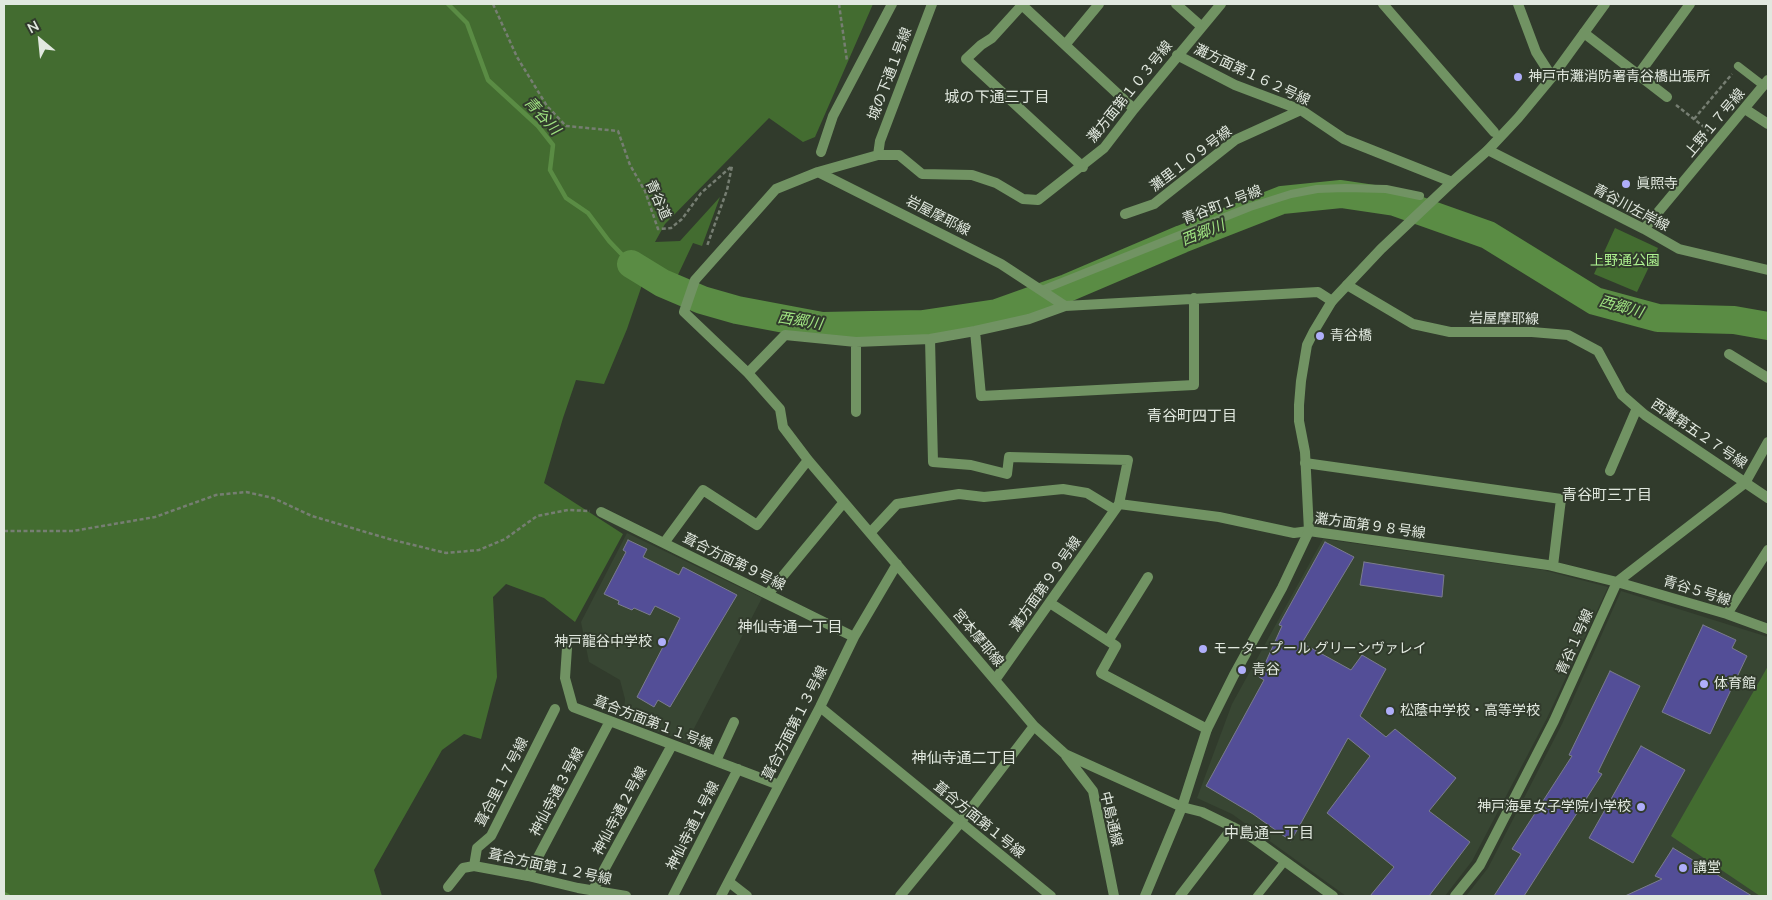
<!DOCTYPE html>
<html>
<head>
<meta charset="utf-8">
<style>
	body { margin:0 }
	#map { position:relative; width:1772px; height:900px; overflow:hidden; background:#313b2c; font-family:Mulish,sans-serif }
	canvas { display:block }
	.frame { position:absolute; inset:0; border:5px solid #e1e8df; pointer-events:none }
	.north { position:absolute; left:15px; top:15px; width:50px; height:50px; -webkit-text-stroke:4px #313b2c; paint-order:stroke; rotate:332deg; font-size:14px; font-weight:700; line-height:20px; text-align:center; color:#e1e8df }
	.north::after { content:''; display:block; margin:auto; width:18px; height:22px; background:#e1e8df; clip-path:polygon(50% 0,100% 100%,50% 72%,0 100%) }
</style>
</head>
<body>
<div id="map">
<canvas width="1772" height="900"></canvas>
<div class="frame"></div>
<div class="north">N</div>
</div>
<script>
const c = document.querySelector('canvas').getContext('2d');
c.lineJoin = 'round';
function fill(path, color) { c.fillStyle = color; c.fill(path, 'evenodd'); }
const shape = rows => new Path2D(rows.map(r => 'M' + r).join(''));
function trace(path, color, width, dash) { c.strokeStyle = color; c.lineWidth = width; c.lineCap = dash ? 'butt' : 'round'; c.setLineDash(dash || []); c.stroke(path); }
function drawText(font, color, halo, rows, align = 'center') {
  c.font = font + ' Mulish,"Noto Sans JP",sans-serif'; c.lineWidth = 4; c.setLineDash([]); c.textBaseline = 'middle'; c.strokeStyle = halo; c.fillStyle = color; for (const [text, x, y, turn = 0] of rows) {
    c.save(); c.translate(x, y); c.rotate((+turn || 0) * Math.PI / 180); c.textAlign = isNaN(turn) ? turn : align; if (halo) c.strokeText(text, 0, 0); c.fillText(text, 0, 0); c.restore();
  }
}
fill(shape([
	[627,533,762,598,687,742,623,719,625,699,620,680,589,662,581,622],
	[1323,539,1543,570,1608,587,1547,718,1472,861,1445,896,1346,896,1232,814,1197,798,1232,704],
	[1621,591,1768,637,1768,896,1466,896,1488,868,1562,724]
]), '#384633');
fill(shape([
	[4,4,873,4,815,137,803,142,769,118,665,224,655,242,680,241,720,197,702,246,693,243,676,279,643,282,627,329,604,384,576,380,563,418,544,483,623,534,575,622,544,598,506,584,493,597,497,677,481,739,464,734,442,750,374,870,382,896,4,896],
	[1615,228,1658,248,1637,292,1594,274],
	[1768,666,1768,896,1760,896,1671,836]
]), '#436c30');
trace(shape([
	[448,4,467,23,488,80,538,126,553,145,550,170,566,198,588,213,609,241,631,264],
	[4,894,8,896]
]), '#5a8c44', 4.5);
trace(shape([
	[631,264,662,283,702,300,737,310,822,326,923,324,997,313,1067,288,1182,239,1282,200,1341,194,1395,202,1488,235,1595,301,1658,318,1734,320,1768,326]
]), '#5a8c44', 28);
const building = shape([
	[628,540,647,549,643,557,679,575,683,567,737,595,670,707,658,700,654,707,637,697,665,643,667,644,680,618,655,606,650,615,634,608,632,610,618,604,619,601,604,594,626,552,623,550,628,540],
	[1325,542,1354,557,1302,643,1351,670,1362,655,1386,669,1360,716,1386,737,1395,729,1456,778,1429,811,1470,842,1429,896,1370,896,1394,867,1327,813,1370,756,1348,738,1291,841,1253,814,1206,786,1264,680,1259,677,1282,626,1279,625,1325,542],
	[1364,562,1444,575,1442,597,1360,585,1364,562],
	[1703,625,1736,640,1732,648,1747,656,1710,734,1662,712,1703,625],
	[1610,671,1640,686,1598,772,1602,774,1524,896,1494,896,1521,854,1512,849,1572,756,1569,755,1610,671],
	[1641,746,1685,770,1633,863,1589,838,1641,746],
	[1673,848,1752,896,1625,896,1662,879,1655,876,1673,848]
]);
fill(building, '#534e97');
trace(building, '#7b7c8e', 1);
trace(shape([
	[493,4,517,57,547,106,566,126,618,131,630,165,645,191,658,229,671,228,682,219,701,193,732,166,727,190,707,246],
	[839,4,847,61],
	[1676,105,1709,131],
	[1694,119,1732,74],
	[4,531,73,531,155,517,216,495,246,492,273,498,312,516,389,539,446,553,479,550,505,539,537,516,568,510,590,511]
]), '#767e72', 2.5, [4, 2.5]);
trace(shape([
	[1738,66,1764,86],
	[1042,290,1250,207,1291,194,1317,189,1345,188,1386,189,1420,196],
	[1257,896,1285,861]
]), '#719363', 8);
trace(shape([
	[1176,4,1202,27],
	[1221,4,1134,109,1104,148,1038,200,1023,199,996,183,972,175,922,174,899,155,878,155,818,172,776,189,695,280,684,312,748,373,780,409,783,427,808,460,1034,726,1065,754,1182,807,1202,812,1247,834,1333,896],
	[1383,4,1494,132],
	[1518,4,1536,52,1552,77],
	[1584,33,1667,97],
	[1065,45,1099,4],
	[1177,55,1235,85,1301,110,1344,139,1452,182],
	[1638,75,1690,4],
	[1745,109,1768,124],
	[1488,150,1644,229,1679,249,1768,270],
	[821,152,833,116,892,4],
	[878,155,880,141,932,4],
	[1083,167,966,59,981,45,992,38,1022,5,1134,109],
	[818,172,1001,264,1065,306],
	[1125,214,1154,204,1235,140,1301,110],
	[1644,229,1768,80],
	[1347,285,1413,324,1450,332,1532,332,1568,335,1598,351,1622,395,1645,415,1768,498],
	[975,331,981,396,1194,385,1194,298],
	[930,339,933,462,971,465,1007,474,1009,457,1128,460,1119,504,995,680],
	[1729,354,1768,378],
	[748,373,785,335,856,342,930,339,975,331,1029,319,1065,306,1318,292,1332,301],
	[856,412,856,342],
	[1305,463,1561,499,1553,566],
	[1610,471,1637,408],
	[1119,504,1219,517,1294,533,1309,531,1548,565,1617,582,1727,614,1768,629],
	[601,512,854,637],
	[870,533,897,504,959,494,984,497,1063,489,1087,493,1115,510],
	[664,543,703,490,757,525,808,460],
	[768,594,844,502],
	[1050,603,1116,646,1101,673,1207,729],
	[1727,614,1768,550],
	[1108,641,1148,577],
	[567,648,565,678,573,707,779,785],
	[820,707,1051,896],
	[1066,756,1093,791,1114,896],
	[716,761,734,722],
	[474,866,477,848,491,836,555,709],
	[528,876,610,721],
	[729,882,747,896],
	[448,887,463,868,474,866,528,876,578,888,626,896],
	[593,890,672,745],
	[673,896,738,769],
	[721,896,820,707,854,637,897,564],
	[900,896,960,823,1034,726],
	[1180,896,1233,827],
	[1455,896,1480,865,1554,721,1617,582,1745,483,1768,442]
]), '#719363', 10);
trace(shape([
	[1145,896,1182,807,1207,729,1234,675,1282,588,1309,531,1305,452,1299,421,1299,405,1301,381,1307,345,1314,331,1332,301,1381,249,1452,182,1488,150,1518,118,1552,77,1605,4]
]), '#719363', 10);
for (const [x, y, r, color] of [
	[1518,77,5,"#afaefa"],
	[1626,184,5,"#afaefa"],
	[1320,336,5,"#afaefa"],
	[662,642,5,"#afaefa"],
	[1203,649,5,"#afaefa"],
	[1242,670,5,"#afaefa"],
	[1704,684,5,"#afaefa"],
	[1390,711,5,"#afaefa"],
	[1641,807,5,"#afaefa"],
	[1683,868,5,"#afaefa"]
]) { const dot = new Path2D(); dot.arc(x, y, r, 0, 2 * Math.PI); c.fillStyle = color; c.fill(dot); trace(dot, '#313b2c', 2); }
drawText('14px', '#e1e8df', '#313b2c', [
	["城の下通１号線",890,74,-69],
	["灘方面第１６２号線",1252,75,25],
	["灘方面第１０３号線",1130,92,-51],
	["上野１７号線",1715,123,-50],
	["灘里１０９号線",1191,159,-37],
	["青谷道",658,200,66],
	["青谷町１号線",1222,205,-21],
	["青谷川左岸線",1631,208,28],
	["岩屋摩耶線",938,216,27],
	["岩屋摩耶線",1504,319,1],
	["西灘第五２７号線",1699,434,34],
	["灘方面第９８号線",1370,526,8],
	["葺合方面第９号線",734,562,26],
	["灘方面第９９号線",1046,584,-55],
	["青谷５号線",1697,591,17],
	["宮本摩耶線",978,638,50],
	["青谷１号線",1575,642,-66],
	["葺合方面第１１号線",653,723,21],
	["葺合方面第１３号線",795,723,-63],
	["葺合里１７号線",502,782,-63],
	["神仙寺通３号線",557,792,-62],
	["神仙寺通２号線",620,811,-62],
	["中島通線",1111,819,77],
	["葺合方面第１号線",979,820,39],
	["神仙寺通１号線",693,826,-63],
	["葺合方面第１２号線",550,867,12]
]);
drawText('14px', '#e1e8df', '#313b2c', [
	["神戸市灘消防署青谷橋出張所",1528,77],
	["眞照寺",1636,184],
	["青谷橋",1330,336],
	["神戸龍谷中学校",652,642,"right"],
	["モータープール グリーンヴァレイ",1213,649],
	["青谷",1252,670],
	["体育館",1714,684],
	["松蔭中学校・高等学校",1400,711],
	["神戸海星女子学院小学校",1631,807,"right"],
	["講堂",1693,868]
], 'left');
drawText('14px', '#aef290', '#313b2c', [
	["上野通公園",1625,261]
]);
drawText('15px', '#e1e8df', '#313b2c', [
	["城の下通三丁目",997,97],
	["青谷町四丁目",1192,416],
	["青谷町三丁目",1607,495],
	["神仙寺通一丁目",790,627],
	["神仙寺通二丁目",964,758],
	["中島通一丁目",1269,833]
]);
drawText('italic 15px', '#9fe281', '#313b2c', [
	["青谷川",542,116,48],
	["西郷川",1203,233,-22],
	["西郷川",1621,307,16],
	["西郷川",800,321,9]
]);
</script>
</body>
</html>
